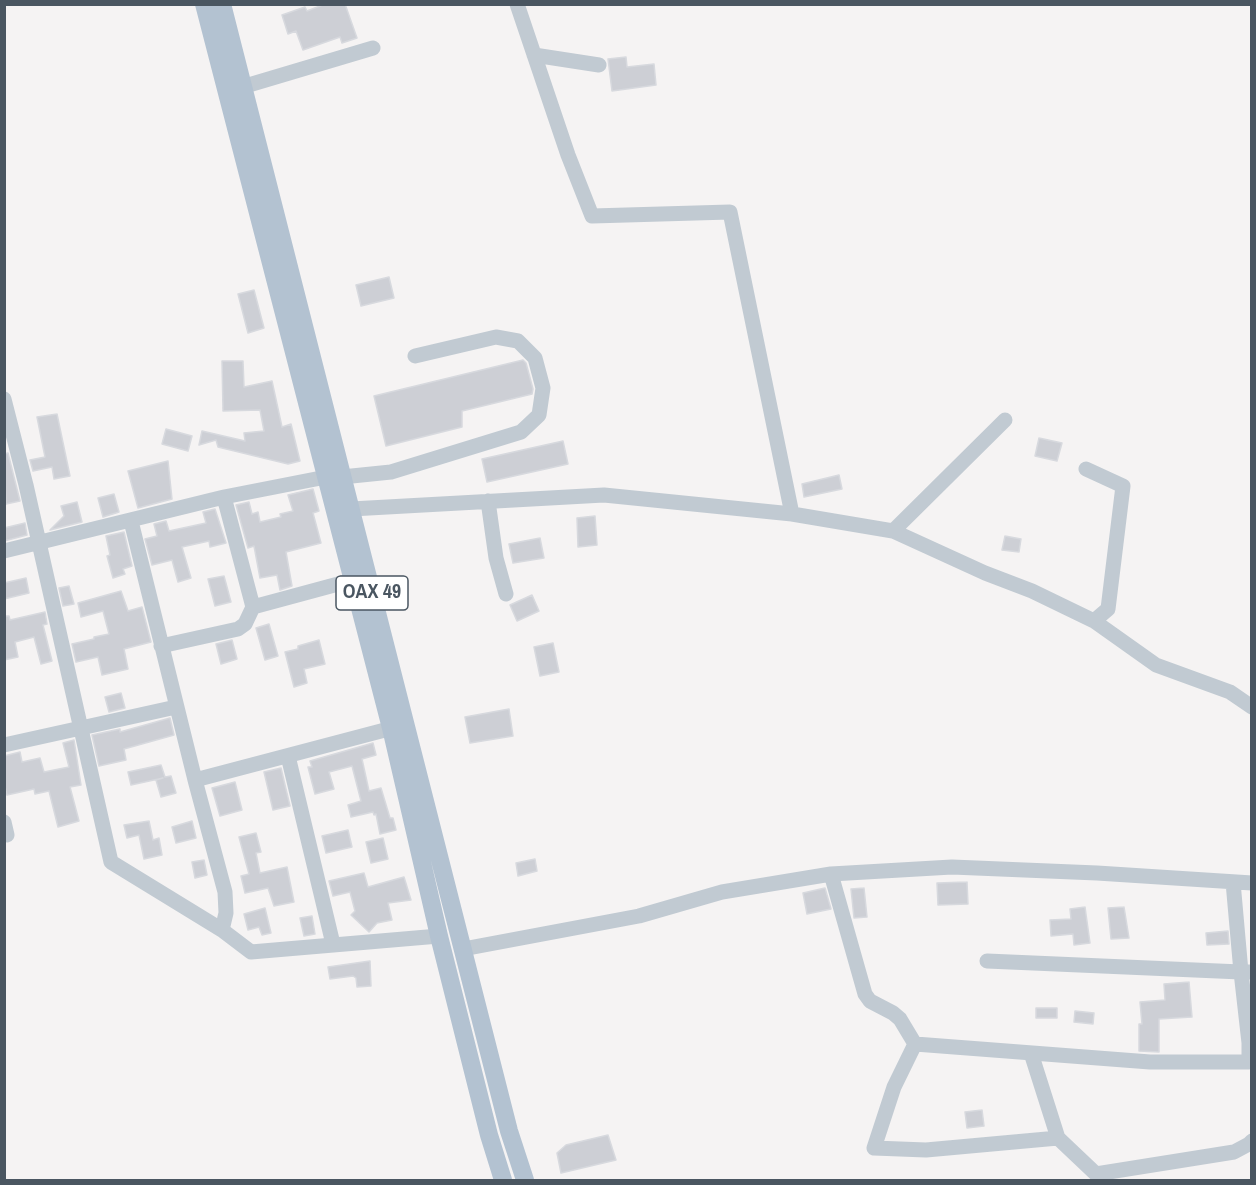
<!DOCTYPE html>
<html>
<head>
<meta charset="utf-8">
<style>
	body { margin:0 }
	#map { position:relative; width:1256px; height:1185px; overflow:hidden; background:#f5f3f3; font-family:"Archivo Narrow",sans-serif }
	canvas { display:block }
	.frame { position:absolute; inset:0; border:6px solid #4a5661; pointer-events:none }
</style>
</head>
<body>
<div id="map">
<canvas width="1256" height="1185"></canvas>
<div class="frame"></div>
</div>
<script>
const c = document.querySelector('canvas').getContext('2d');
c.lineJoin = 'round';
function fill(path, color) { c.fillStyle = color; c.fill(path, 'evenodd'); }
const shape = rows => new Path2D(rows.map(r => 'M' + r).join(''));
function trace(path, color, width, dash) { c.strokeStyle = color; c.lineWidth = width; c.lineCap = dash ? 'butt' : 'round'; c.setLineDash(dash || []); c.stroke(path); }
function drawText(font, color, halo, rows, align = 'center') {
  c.font = font + ' "Archivo Narrow",sans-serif'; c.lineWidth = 4.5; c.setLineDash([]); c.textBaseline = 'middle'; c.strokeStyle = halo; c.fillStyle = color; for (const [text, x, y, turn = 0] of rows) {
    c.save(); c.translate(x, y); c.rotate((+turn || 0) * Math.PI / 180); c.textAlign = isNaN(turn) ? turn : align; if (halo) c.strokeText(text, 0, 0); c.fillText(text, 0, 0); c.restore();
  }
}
const building = shape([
	[325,4,345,4,357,38,342,43,340,37,303,50,296,31,288,34,282,15,305,7,307,11,325,4],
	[626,57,627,67,654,64,656,85,612,91,608,59,626,57],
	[389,277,394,298,361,306,356,285,389,277],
	[254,290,264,328,248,333,238,294,254,290],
	[523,360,526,363,533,389,532,394,462,411,462,427,386,446,374,396,523,360],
	[222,361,243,361,244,387,272,381,282,427,291,424,300,461,288,464,218,447,216,440,199,445,202,431,245,441,244,433,264,431,260,410,223,411,222,361],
	[57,414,70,476,54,479,52,467,33,471,30,460,45,457,37,417,57,414],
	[166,429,192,436,188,451,162,444,166,429],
	[1039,438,1062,443,1057,461,1035,456,1039,438],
	[563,441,568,464,487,482,482,459,563,441],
	[8,453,20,501,6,504,4,454,8,453],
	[168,461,172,499,138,508,128,471,168,461],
	[839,475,842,489,804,497,802,484,839,475],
	[313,489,319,511,313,513,321,543,286,552,292,586,280,590,277,575,260,578,254,546,248,548,236,505,249,502,252,514,258,512,260,522,281,517,280,514,293,511,288,495,313,489],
	[114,494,119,512,103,517,98,498,114,494],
	[77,502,82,522,50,530,64,516,61,506,77,502],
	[215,509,226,543,210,547,209,541,182,547,191,578,178,582,172,560,152,565,145,539,157,536,154,524,166,521,169,531,206,523,203,512,215,509],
	[595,516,597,545,578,547,577,518,595,516],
	[25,523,27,535,4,541,4,528,25,523],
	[124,532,132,566,123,569,125,574,113,578,107,556,110,555,106,536,124,532],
	[1005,536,1021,539,1019,552,1002,550,1005,536],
	[540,538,544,558,513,563,509,544,540,538],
	[224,576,231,602,215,606,208,579,224,576],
	[26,578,29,593,4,599,4,583,26,578],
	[69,586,74,604,63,606,59,588,69,586],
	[121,591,128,611,142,607,151,642,124,649,128,669,102,675,98,657,76,662,72,644,94,639,94,637,109,634,103,611,81,617,78,603,121,591],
	[532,595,539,611,517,621,510,605,532,595],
	[45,612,47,624,43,625,52,661,41,664,34,637,15,642,18,657,4,660,4,616,9,616,10,620,45,612],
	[269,624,278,656,265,660,256,628,269,624],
	[232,640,237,659,221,664,216,644,232,640],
	[319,640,325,664,304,669,307,683,294,687,285,652,298,649,298,646,319,640],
	[553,643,559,672,540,676,534,647,553,643],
	[121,693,125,708,109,712,105,697,121,693],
	[509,709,513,736,470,743,465,717,509,709],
	[170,718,174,735,124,749,126,760,99,766,92,735,120,729,120,732,170,718],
	[74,740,81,785,70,787,79,821,58,827,49,791,35,794,34,789,7,795,4,782,4,756,20,752,22,762,40,758,44,772,69,767,63,743,74,740],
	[373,743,376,755,362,759,369,791,381,788,390,818,393,818,396,830,380,834,376,814,374,815,373,812,351,817,348,805,361,801,352,766,329,772,334,789,315,794,308,767,312,767,310,761,373,743],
	[161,765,165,777,171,776,176,793,161,797,156,780,163,778,131,785,128,772,161,765],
	[281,768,290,806,273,810,264,772,281,768],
	[235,782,242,810,220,816,212,788,235,782],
	[149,821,153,840,159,838,162,855,144,859,139,835,127,838,124,825,149,821],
	[192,821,196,838,176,843,172,827,192,821],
	[348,830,352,847,326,853,322,836,348,830],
	[256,833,261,852,256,853,260,873,287,867,294,902,274,906,268,888,245,893,241,876,249,874,239,837,256,833],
	[383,838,388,859,371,863,366,842,383,838],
	[535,859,537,871,518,876,516,863,535,859],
	[204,860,207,875,195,878,192,862,204,860],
	[364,873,368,887,404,877,411,900,388,903,392,920,377,923,369,932,351,915,355,911,350,892,333,896,329,881,364,873],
	[967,882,968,904,938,905,937,883,967,882],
	[825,888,831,909,807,914,803,893,825,888],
	[864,888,867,917,854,918,851,889,864,888],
	[1085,907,1090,943,1074,945,1073,934,1051,936,1050,920,1071,919,1070,909,1085,907],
	[1124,907,1129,938,1111,939,1108,908,1124,907],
	[265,908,271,933,262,935,259,927,248,930,244,914,265,908],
	[312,916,315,934,304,936,300,918,312,916],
	[1228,931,1229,944,1207,945,1206,933,1228,931],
	[370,961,371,986,357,987,356,978,353,976,330,979,328,967,370,961],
	[1189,982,1192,1017,1159,1019,1159,1052,1139,1051,1139,1024,1142,1024,1140,1002,1165,1000,1164,984,1189,982],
	[1036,1008,1057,1008,1057,1018,1036,1018,1036,1008],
	[1075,1011,1094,1013,1093,1024,1074,1022,1075,1011],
	[982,1110,984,1126,967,1128,965,1112,982,1110],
	[608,1135,616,1160,561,1173,557,1153,566,1145,608,1135]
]);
fill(building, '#cdcfd5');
trace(building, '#d7d9de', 1.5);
trace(shape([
	[517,4,568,155,592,216,730,212,792,514],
	[534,55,599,65],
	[242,87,373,48],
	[4,399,26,485,111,862,222,930,251,952,439,936],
	[1086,469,1123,486,1108,609,1094,621],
	[224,497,253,607],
	[488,501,496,558,506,594],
	[351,509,604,495,792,514,893,531,985,573,1032,591,1094,621,1156,665,1230,692,1252,707],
	[131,521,195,780,400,726],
	[893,531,1005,420],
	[4,551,224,497,326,477,342,477,391,472,521,432,539,415,543,388,535,358,518,341,496,337,415,356],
	[161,646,238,629,245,624,253,607,353,580],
	[4,745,176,707],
	[288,756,333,944],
	[195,780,225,892,226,913,222,930],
	[4,822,7,835],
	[831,874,865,994,870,1001,893,1013,900,1019,915,1044,1150,1062,1249,1062,1249,1043],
	[1233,882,1241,972,1252,972],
	[463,949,639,916,722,892,831,874,952,867,1097,873,1252,883],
	[987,961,1241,972,1249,1043,1252,1043],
	[915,1044,894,1087,874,1148,926,1150,1058,1138],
	[1031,1053,1058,1138,1096,1174,1234,1152,1249,1144,1252,1141]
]), '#c1cad2', 15);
trace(shape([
	[204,4,391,728,439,936,489,1135,503,1180],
	[222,4,509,1131,525,1180]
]), '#b3c2d1', 18);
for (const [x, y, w] of [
	[372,593,72]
]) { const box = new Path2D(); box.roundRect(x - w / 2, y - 17, w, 34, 4.5); c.fillStyle = '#fff'; c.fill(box); trace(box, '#4a5661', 1.5); }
drawText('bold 20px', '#4a5661', null, [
	["OAX 49",372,593]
]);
</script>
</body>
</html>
